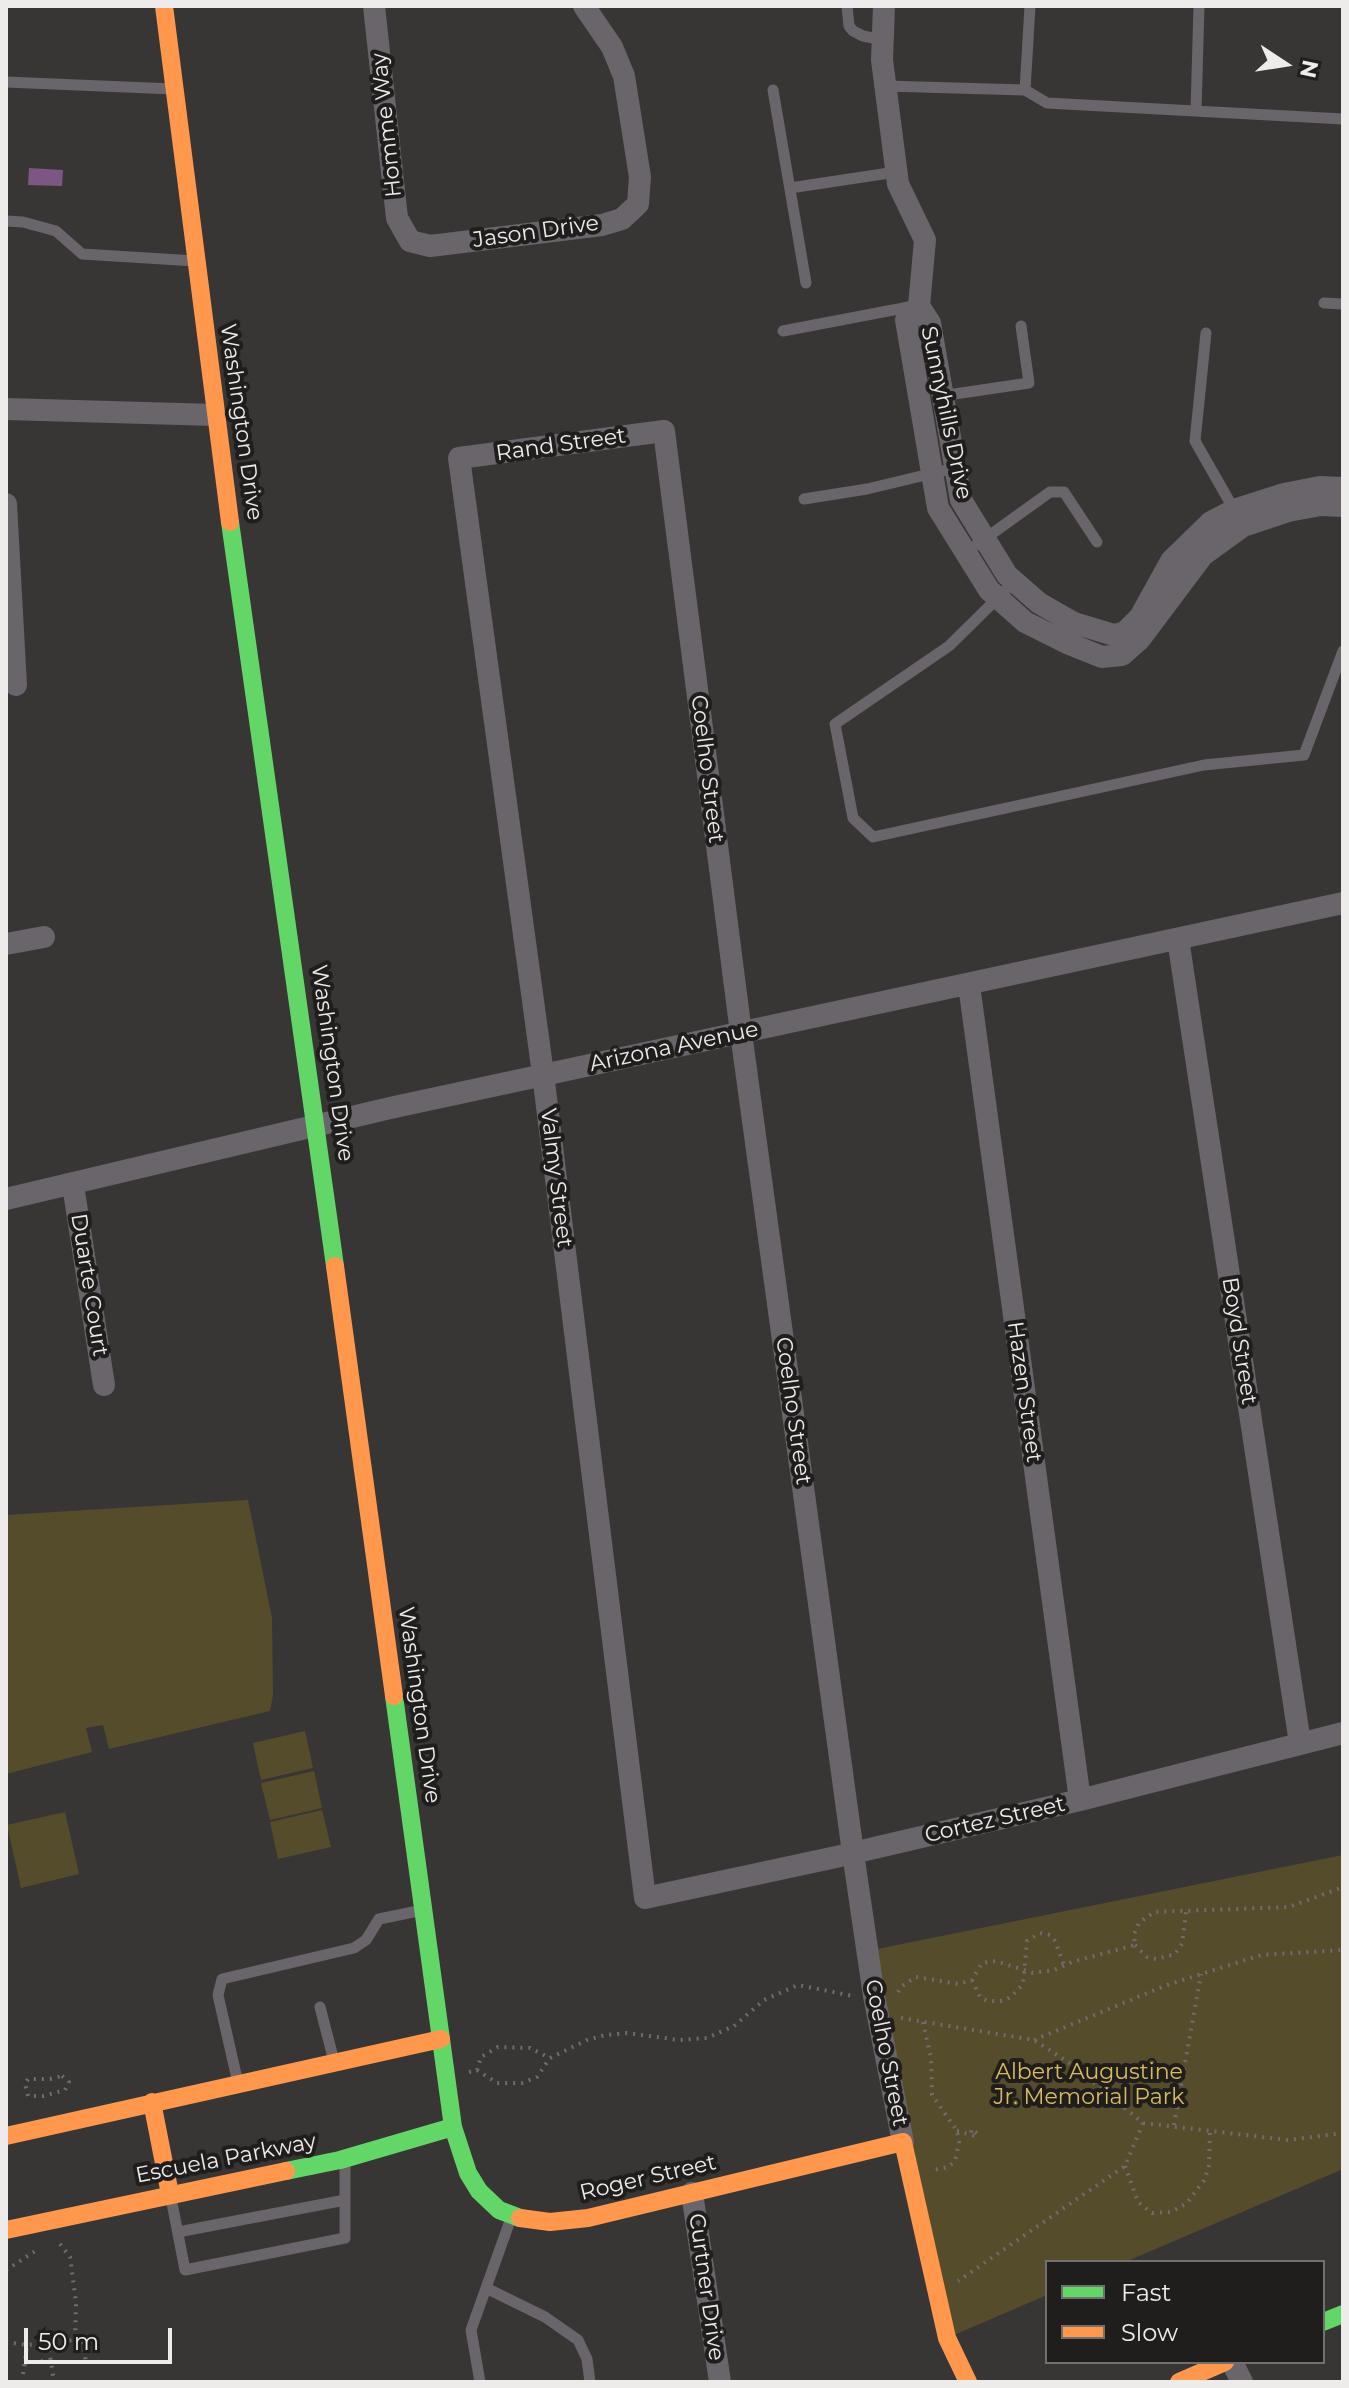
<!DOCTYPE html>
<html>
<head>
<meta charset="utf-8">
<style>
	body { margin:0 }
	#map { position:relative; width:1349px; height:2388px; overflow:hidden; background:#373635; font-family:Montserrat,sans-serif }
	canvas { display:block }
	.frame { position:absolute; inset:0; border:8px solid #edecea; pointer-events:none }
	.legend { position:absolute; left:1045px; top:2260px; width:280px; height:104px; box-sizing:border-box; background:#1f1e1d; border:2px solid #71706f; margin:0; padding:10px 14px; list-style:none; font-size:24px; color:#edecea }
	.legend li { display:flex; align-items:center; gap:16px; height:40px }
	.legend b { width:40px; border:2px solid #71706f }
	.north { position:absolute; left:1245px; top:24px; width:80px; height:80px; -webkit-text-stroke:6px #1f1e1d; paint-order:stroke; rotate:102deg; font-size:22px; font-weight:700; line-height:32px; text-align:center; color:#edecea }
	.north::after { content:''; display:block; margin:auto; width:28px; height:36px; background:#edecea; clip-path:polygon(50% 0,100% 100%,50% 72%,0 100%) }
	.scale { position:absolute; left:24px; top:2328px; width:148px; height:36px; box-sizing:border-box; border:4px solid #edecea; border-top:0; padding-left:10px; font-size:24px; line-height:28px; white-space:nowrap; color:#edecea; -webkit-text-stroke:6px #1f1e1d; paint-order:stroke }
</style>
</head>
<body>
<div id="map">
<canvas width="1349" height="2388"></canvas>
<div class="frame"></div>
<ul class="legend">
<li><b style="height:10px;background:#63d668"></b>Fast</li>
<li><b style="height:10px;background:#ff974d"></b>Slow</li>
</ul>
<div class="north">N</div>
<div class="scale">50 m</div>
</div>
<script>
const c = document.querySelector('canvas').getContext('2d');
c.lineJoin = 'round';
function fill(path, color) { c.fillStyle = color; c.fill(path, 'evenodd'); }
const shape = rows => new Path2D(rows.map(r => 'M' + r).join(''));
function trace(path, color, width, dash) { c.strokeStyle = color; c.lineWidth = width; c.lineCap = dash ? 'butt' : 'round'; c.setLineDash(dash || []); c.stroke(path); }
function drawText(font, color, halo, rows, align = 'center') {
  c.font = font + ' Montserrat,sans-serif'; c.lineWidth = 8; c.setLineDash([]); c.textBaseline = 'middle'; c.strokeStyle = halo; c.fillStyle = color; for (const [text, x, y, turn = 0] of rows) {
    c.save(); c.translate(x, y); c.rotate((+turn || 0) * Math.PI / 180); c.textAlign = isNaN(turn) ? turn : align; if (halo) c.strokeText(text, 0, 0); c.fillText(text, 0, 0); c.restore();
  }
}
fill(shape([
	[248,1500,272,1618,273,1695,270,1711,109,1749,103,1725,86,1728,92,1752,6,1774,6,1515],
	[305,1731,313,1768,261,1780,253,1743],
	[314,1771,322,1808,270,1820,261,1783],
	[322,1810,331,1847,278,1859,270,1822],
	[65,1812,79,1874,21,1888,7,1825],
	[1343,1855,1343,2169,1125,2262,1047,2262,1047,2295,947,2338,867,1951]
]), '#554c2b');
fill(shape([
	[29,168,63,170,62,186,28,185]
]), '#7d5683');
trace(shape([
	[1135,1945,1147,1957,1156,1959,1175,1954,1182,1944,1186,1912],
	[972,1980,980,1997,987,2001,1003,2001,1011,1997,1023,1984,1027,1941,1040,1933,1050,1935,1055,1941,1064,1965],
	[898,1992,902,1986,916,1977,959,1984,972,1980,982,1963,996,1961,1033,1973,1054,1970,1072,1962,1135,1945,1134,1934,1139,1923,1154,1912,1289,1907,1343,1887],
	[901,2018,1034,2040,1071,2064,1143,2123,1125,2166,958,2281],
	[923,2022,931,2058,932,2095,957,2131,959,2142,955,2161,948,2167,933,2170],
	[1034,2040,1167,1985,1261,1955,1343,1950],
	[477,2070,497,2083,522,2083,537,2077,550,2058],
	[469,2072,477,2070,481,2057,498,2047,530,2048,550,2058,587,2040,605,2035,627,2033,679,2040,707,2038,734,2026,764,2000,798,1985,853,1996],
	[62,2076,69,2082,65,2090,43,2096,28,2096,25,2084,28,2079,50,2079,62,2076],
	[1143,2123,1288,2140,1343,2133],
	[1174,2125,1201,1974],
	[957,2131,960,2131,970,2135,976,2136,978,2134,972,2129,970,2135],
	[1125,2166,1138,2202,1152,2213,1171,2212,1187,2203,1205,2179,1209,2165,1210,2131],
	[60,2244,70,2257,76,2302,75,2341],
	[6,2270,37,2250],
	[6,2342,27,2345,83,2339,86,2364],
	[48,2342,54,2382],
	[25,2363,51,2360],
	[22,2382,27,2345]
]), '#6f6c6f', 4, [2, 6]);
trace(shape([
	[847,6,849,26,853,31,863,36,883,40],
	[6,82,173,89],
	[885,86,1025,90,1047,103,1343,119],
	[773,90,806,283],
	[1025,90,1030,6],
	[1196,111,1199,6],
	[790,188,896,172],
	[6,221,23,222,56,231,82,254,195,261],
	[1324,303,1343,304],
	[783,331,914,306],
	[1206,333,1195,441,1236,513],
	[941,396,1029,383,1021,326],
	[804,499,867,489,955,468],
	[965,553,1050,492,1064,492,1097,542],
	[1015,581,949,646,835,724,853,818,873,837,1204,765,1304,755,1343,651],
	[320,2007,334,2061],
	[238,2083,218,1995,222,1979,354,1948,366,1940,379,1919,423,1910],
	[171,2198,185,2270,345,2238,345,2163],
	[178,2232,345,2200],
	[486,2288,545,2317,578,2340,587,2359,590,2382],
	[480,2382,471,2330,511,2218]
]), '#6a646b', 11);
trace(shape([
	[374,6,397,218,410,241,430,246,602,225,622,219,638,204,640,177,624,76,612,47,584,6],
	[884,6,882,60,898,184,925,240,919,306,906,320,938,508,989,590,1025,622,1067,643,1102,657,1122,655,1140,639,1203,555,1243,526,1288,511,1321,505,1343,506],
	[919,306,930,323,961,500,1007,575,1039,603,1074,623,1114,635,1125,632,1140,617,1171,561,1211,522,1234,510,1284,494,1320,487,1343,488],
	[6,409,215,415],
	[6,504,16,685],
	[1178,939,1300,1743],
	[6,944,44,937],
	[969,985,1080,1800],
	[73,1185,104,1385],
	[6,1199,390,1108,1343,903],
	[903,2142,874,1996,853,1853,741,1033,664,431,459,458,543,1074,645,1898,836,1857,887,1845,1080,1800,1343,1733],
	[692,2193,720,2382],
	[1232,2362,1242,2382]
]), '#6a646b', 22);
trace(shape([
	[230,522,335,1266],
	[394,1696,453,2127,468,2173,479,2191,499,2210,520,2218],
	[286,2171,340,2160,453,2127],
	[1323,2322,1343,2314]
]), '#63d668', 18);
trace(shape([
	[164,6,230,522],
	[335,1266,394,1696],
	[152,2102,170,2194],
	[6,2136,441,2039],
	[520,2218,550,2222,588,2218,903,2142,947,2338,968,2382],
	[6,2230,286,2171],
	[1179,2382,1225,2362]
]), '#ff974d', 18);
drawText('22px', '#edecea', '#1f1e1d', [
	["Homme Way",387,125,-96],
	["Jason Drive",536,232,-8],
	["Sunnyhills Drive",946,413,78],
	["Washington Drive",241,422,82],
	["Rand Street",561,445,-8],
	["Coelho Street",707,769,83],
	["Arizona Avenue",674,1047,-12],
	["Washington Drive",332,1063,82],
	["Valmy Street",556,1178,83],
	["Duarte Court",89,1285,81],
	["Boyd Street",1239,1341,81],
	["Hazen Street",1024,1392,82],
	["Coelho Street",793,1411,82],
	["Washington Drive",419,1705,82],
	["Cortez Street",995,1820,-13],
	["Coelho Street",886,2053,79],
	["Escuela Parkway",226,2159,-11],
	["Roger Street",648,2178,-13],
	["Curtner Drive",706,2287,82]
]);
drawText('22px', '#d9bc5c', '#1f1e1d', [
	["Albert Augustine",1089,2073],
	["Jr. Memorial Park",1089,2098]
]);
</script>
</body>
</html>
